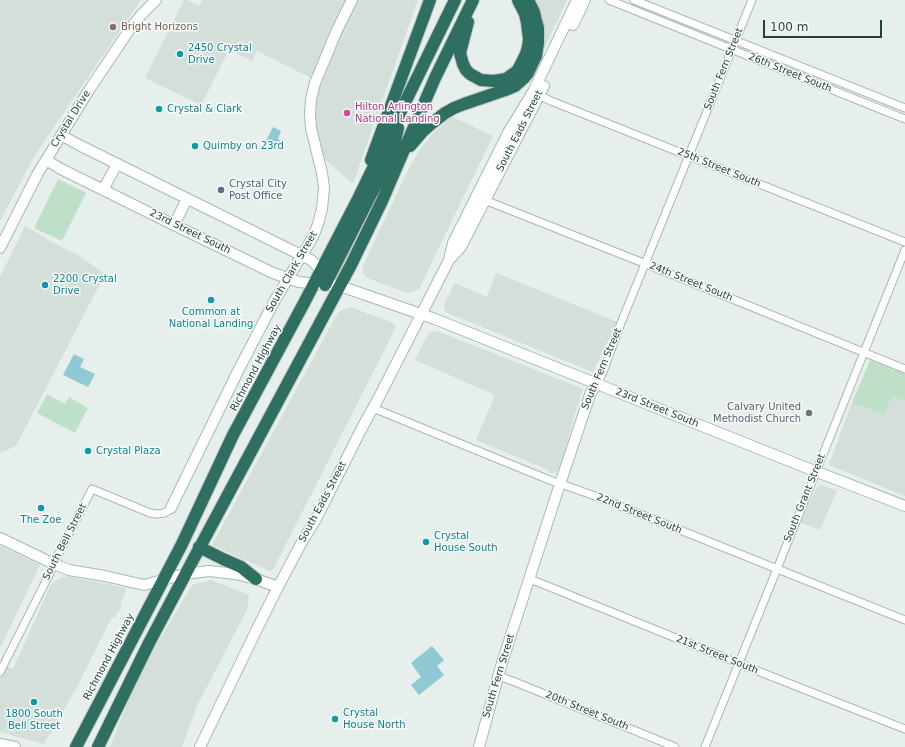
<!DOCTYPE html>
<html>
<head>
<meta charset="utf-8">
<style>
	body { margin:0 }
	#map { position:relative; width:905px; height:747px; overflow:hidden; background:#e6efeb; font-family:"DejaVu Sans",sans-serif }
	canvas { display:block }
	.scale { position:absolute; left:763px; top:20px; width:119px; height:18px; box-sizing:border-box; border:2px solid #24423a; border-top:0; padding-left:5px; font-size:12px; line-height:14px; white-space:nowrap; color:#24423a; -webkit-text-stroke:3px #f7fbf9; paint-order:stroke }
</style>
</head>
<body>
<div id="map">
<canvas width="905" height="747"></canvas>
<div class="scale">100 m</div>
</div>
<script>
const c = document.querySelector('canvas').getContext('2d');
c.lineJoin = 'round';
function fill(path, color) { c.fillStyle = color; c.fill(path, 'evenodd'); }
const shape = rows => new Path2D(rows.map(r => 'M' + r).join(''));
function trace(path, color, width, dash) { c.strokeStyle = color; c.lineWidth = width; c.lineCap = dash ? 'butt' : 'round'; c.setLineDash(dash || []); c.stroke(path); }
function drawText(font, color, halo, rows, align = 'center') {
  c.font = font + ' "DejaVu Sans",sans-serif'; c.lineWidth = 3; c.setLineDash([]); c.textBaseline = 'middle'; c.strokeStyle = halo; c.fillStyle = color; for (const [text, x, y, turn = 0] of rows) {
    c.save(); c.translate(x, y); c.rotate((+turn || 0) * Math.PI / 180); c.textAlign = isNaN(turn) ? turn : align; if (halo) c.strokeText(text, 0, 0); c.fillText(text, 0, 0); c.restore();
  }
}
fill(shape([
	[0,0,141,0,106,51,35,155,0,221],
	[184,0,187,0,199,6,202,0,418,0,372,129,353,184,320,155,314,131,315,80,257,51,252,61,229,50,201,105,145,78],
	[535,0,567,0,542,53,543,26],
	[450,116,493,136,419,289,413,292,407,293,367,278,363,273,363,266,408,170,417,154,427,141,434,132,445,123,444,120],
	[25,226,47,239,81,257,105,274,16,446,0,453,0,277],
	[496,273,617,322,593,372,447,313,444,309,444,304,455,283,487,297],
	[349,308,353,308,391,322,395,325,395,329,273,570,270,571,212,545,335,318,339,312,342,310],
	[437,331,583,389,573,420,571,430,559,469,557,472,554,473,551,473,546,469,476,440,495,395,415,360,429,333,432,332],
	[892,396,905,401,905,496,829,465,829,464,852,403,883,415],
	[820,484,835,490,837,490,820,530,800,522,817,487,818,487],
	[0,546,40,565,0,648],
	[67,576,127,588,121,602,120,611,117,611,116,617,112,617,76,689,44,744,0,732,0,663,13,669,51,584,60,578],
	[211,580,249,595,247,610,197,706,182,747,110,747,137,678,192,585]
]), '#d4dfda');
fill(shape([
	[58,179,86,193,62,241,34,228],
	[870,360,905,374,905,401,892,396,884,415,852,403],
	[47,394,65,404,69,397,88,408,75,433,37,413]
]), '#bfe0c8');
fill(shape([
	[273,127,281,131,278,139,284,143,281,151,265,143],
	[74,354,84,359,80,367,95,374,88,387,63,375],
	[432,646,444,660,437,666,444,675,419,695,411,685,421,677,411,663]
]), '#8ec9d4');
const street = shape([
	[609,0,905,119],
	[634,0,905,108],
	[536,94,551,101,905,242],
	[482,199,646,264,905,369],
	[597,384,603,372,621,323,752,0],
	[373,408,547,479,595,496,905,620],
	[530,579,750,668,905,729],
	[0,672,50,573,60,551,92,489,150,513,157,514,164,513,168,511,171,508],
	[499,676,515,682,675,747],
	[705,747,777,569,905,250]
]);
const secondary = shape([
	[573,25,585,0],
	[61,135,79,145,311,260,326,275],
	[46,160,61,169,174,225,273,273,299,282,340,286,435,319,807,468,905,506],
	[103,190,117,164],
	[174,225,187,199],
	[0,248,38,173,89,90,130,29,141,15,156,0],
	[451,258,461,247,544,86],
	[171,508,239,369,275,300,313,237,318,224,322,209,324,188,322,173,311,128,310,114,311,99,315,83,337,30,352,0],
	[0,538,54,564,69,570,105,576,144,585,185,574,209,571,235,574,256,579,278,587],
	[0,744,15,747],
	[200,747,255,633,278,587,302,542,316,519,364,424,377,401,449,260,453,243,509,131,533,92,577,0],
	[479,747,501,666,557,493,591,392,597,384]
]);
const highway = shape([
	[468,22,460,53,463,64,466,70,470,74,481,80,494,81,506,79,517,71,520,66,526,54,528,47,529,39,527,23,525,14,518,0],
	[410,146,423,131,431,124,445,113,454,108,464,104,508,89,515,86,524,78,528,73,533,62,536,56,538,43,538,28,536,21,534,12,528,0],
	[371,160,430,0],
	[325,285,393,151,398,128],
	[199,547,223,559,241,567,256,579],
	[76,747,182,544,233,435,304,303,358,199,455,0],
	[98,747,149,643,193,560,351,265,382,201,435,78,473,0]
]);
trace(street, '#a8b8b2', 9);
trace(secondary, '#a4bbb3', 12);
trace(highway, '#c2cac8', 14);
trace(street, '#fff', 7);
trace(secondary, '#fff', 10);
trace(highway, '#2f6f62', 12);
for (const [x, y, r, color] of [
	[113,27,4,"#8d6e63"],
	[180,54,4,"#0f9aa8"],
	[159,109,4,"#0f9aa8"],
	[347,113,4,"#d1479c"],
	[195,146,4,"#0f9aa8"],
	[221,190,4,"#5c6f8a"],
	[45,285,4,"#0f9aa8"],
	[211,300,4,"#0f9aa8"],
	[809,413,4,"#6b7280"],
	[88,451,4,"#0f9aa8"],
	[41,508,4,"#0f9aa8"],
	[426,542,4,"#0f9aa8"],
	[34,702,4,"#0f9aa8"],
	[335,719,4,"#0f9aa8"]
]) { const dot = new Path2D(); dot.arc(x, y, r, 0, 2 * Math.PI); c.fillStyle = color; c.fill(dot); trace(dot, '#f7fbf9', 1.5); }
drawText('10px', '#785e54', '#f7fbf9', [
	["Bright Horizons",121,27]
], 'left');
drawText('10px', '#0d838f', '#f7fbf9', [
	["2450 Crystal",188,48],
	["Drive",188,60],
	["Crystal & Clark",167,109],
	["Quimby on 23rd",203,146],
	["2200 Crystal",53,279],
	["Drive",53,291],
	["Common at",211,312,"center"],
	["National Landing",211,324,"center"],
	["Crystal Plaza",96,451],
	["The Zoe",41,520,"center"],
	["Crystal",434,536],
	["House South",434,548],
	["Crystal",343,713],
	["House North",343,725],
	["1800 South",34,714,"center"],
	["Bell Street",34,726,"center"]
], 'left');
drawText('10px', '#24423a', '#f7fbf9', [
	["South Fern Street",724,69,-68],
	["26th Street South",790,73,22],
	["Crystal Drive",71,119,-58],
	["South Eads Street",520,131,-63],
	["25th Street South",719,168,22],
	["23rd Street South",190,232,26],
	["South Clark Street",292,272,-60],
	["24th Street South",691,282,22],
	["Richmond Highway",256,368,-62],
	["South Fern Street",602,369,-67],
	["23rd Street South",657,408,22],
	["South Grant Street",805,498,-68],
	["South Eads Street",323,502,-62],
	["22nd Street South",639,514,22],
	["South Bell Street",65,542,-63],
	["21st Street South",717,655,22],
	["Richmond Highway",109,657,-62],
	["South Fern Street",499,676,-73],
	["20th Street South",587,711,22]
]);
drawText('10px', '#b23c85', '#f7fbf9', [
	["Hilton Arlington",355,107],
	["National Landing",355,119]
], 'left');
drawText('10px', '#4e5e75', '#f7fbf9', [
	["Crystal City",229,184],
	["Post Office",229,196]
], 'left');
drawText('10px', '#5b616d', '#f7fbf9', [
	["Calvary United",801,407],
	["Methodist Church",801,419]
], 'right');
</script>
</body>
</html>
